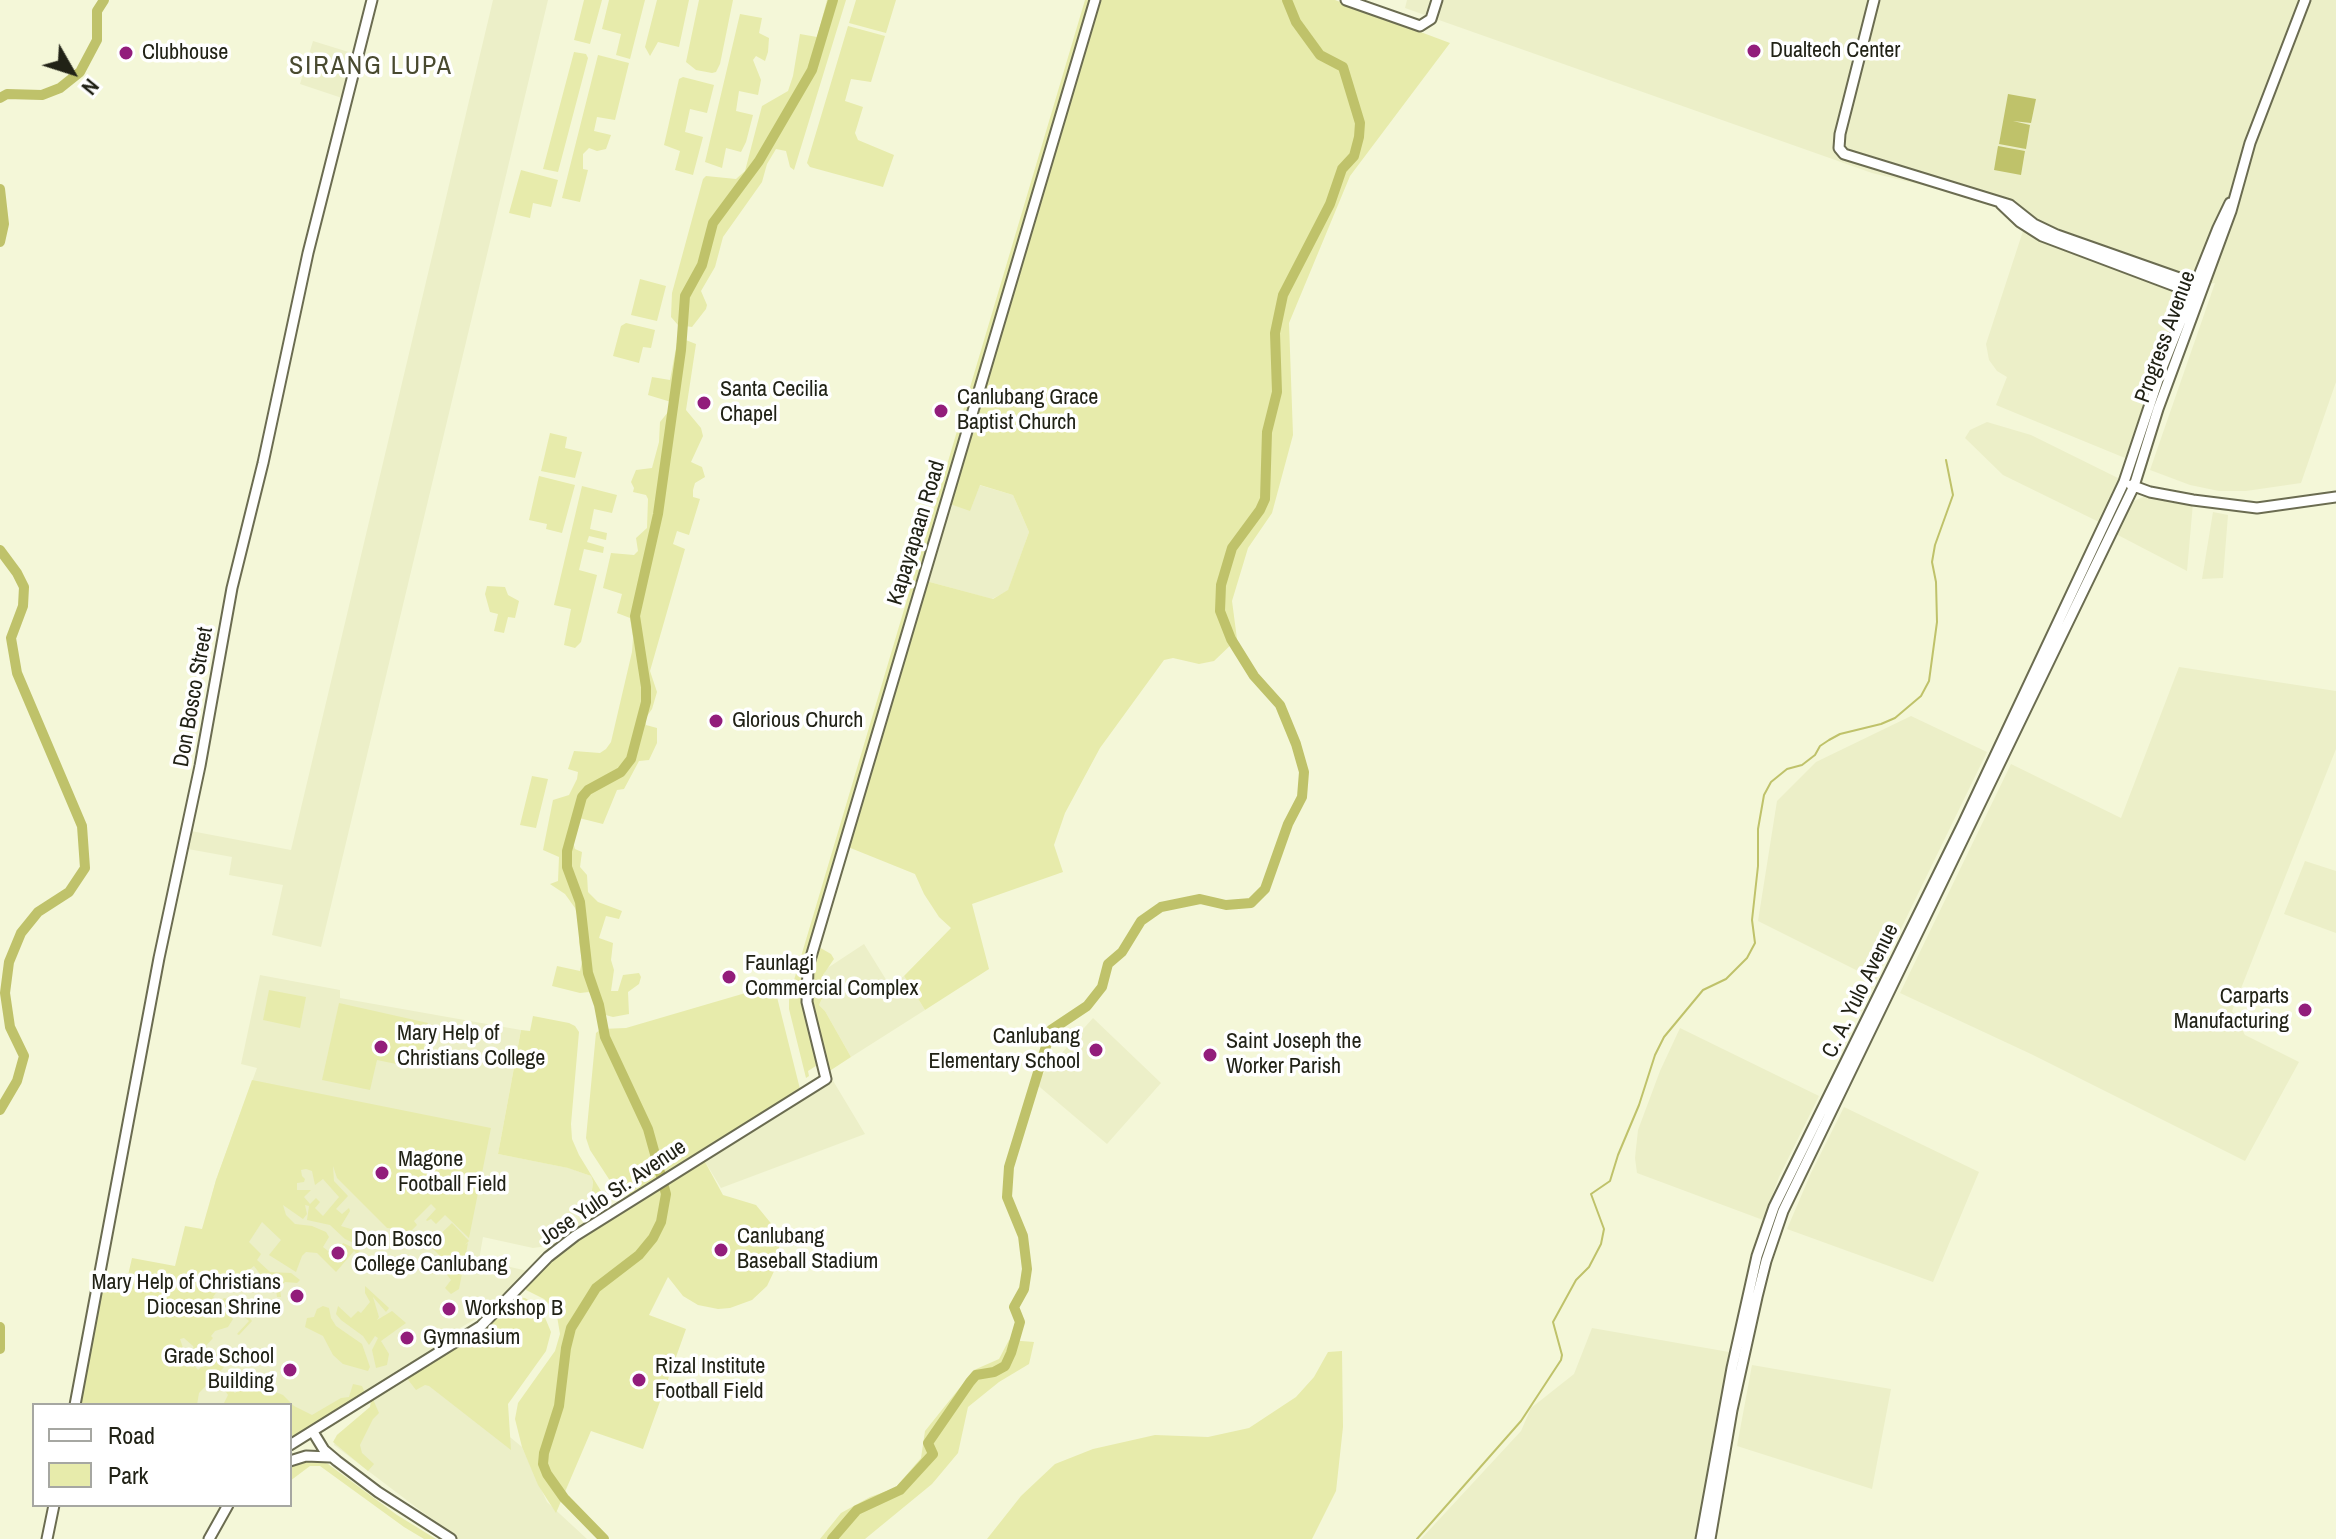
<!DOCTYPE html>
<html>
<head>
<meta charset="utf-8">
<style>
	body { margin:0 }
	#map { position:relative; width:2336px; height:1539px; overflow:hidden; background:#f4f7d8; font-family:"Archivo Narrow",sans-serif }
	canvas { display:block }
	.legend { position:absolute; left:32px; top:1403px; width:260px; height:104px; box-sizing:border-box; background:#fff; border:2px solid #a6a7a2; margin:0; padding:10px 14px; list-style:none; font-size:24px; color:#212216 }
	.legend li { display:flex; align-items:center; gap:16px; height:40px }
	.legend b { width:40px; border:2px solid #a6a7a2 }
	.north { position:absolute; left:32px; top:32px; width:80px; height:80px; -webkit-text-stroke:6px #fff; paint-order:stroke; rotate:129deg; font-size:22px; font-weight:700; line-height:32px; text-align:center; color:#212216 }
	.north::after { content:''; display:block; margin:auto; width:28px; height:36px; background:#212216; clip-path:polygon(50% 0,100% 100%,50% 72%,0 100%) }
</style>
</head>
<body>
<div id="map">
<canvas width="2336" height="1539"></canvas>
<ul class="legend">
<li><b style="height:10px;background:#fff"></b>Road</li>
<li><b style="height:22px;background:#e7ebab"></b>Park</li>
</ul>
<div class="north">N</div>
</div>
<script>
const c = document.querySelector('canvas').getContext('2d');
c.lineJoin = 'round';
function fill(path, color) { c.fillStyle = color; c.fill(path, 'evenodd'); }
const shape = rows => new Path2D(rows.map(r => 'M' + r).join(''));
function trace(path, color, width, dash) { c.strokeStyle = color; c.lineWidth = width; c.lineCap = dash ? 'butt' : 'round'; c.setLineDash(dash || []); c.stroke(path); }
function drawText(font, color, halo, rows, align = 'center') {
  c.font = font + ' "Archivo Narrow",sans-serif'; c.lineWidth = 7; c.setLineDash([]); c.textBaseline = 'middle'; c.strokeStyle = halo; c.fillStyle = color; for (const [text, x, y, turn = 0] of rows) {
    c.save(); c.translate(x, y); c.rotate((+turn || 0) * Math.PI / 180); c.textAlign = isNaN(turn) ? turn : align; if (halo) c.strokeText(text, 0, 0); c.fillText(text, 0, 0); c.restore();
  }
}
fill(shape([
	[493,0,548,0,321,947,272,935,283,885,229,875,232,857,188,849,191,831,291,850],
	[1407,0,2336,0,2336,382,2301,483,2246,491,2219,491,2190,485,2150,470,2215,283,2184,287,2161,361,2125,458,1996,405,2007,377,1997,371,1989,360,1986,344,2023,231,2007,209,1976,198,1872,173,1405,8],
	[313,41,355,54,342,98,300,84],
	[1987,422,2031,435,2120,479,2099,522,2003,475,1965,438,1970,430],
	[979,485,1013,495,1029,532,1008,591,992,599,926,581,950,504],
	[2145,496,2193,503,2187,571,2114,533,2132,502],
	[2213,512,2228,515,2223,578,2202,579],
	[2179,667,2336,691,2336,749,2232,1011,2245,1035,2299,1062,2245,1161,2031,1054,1900,993,2011,764,2121,818],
	[1911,716,1987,752,1876,980,1758,921,1777,801,1816,762],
	[2305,861,2336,871,2336,933,2284,914],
	[864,944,890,986,904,976,925,1010,851,1057,825,1011,819,1005,827,990,823,976,826,969],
	[260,975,340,990,340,998,521,1030,498,1154,569,1168,591,1176,593,1182,587,1222,547,1246,533,1248,483,1237,479,1260,528,1271,479,1317,439,1340,439,1346,290,1440,290,1405,158,1405,216,1180,257,1068,241,1064],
	[1093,1018,1161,1083,1107,1144,1035,1083],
	[1680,1028,1819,1096,1779,1177,1763,1220,1637,1173,1635,1158,1638,1130,1660,1071],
	[832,1079,865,1134,721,1188,704,1160],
	[1844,1107,1979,1172,1933,1282,1787,1229,1811,1173],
	[1592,1328,1729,1352,1695,1539,1421,1539,1521,1431,1531,1408,1574,1374],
	[423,1365,522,1447,547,1502,587,1539,458,1539,334,1445,337,1435,370,1407,372,1398],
	[1752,1365,1891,1389,1872,1489,1737,1446]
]), '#ecefc8');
fill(shape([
	[584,0,602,0,590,44,574,40],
	[609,0,645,0,630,59,616,55,621,34,602,29],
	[657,0,689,0,679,47,658,42,650,56,645,47],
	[699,0,733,0,720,64,716,72,712,73,696,70,686,62],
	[827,0,846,0,794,170,790,167,786,151,776,149,767,164,762,182,723,237,715,267,701,291,707,305,706,309,692,327,678,325,671,317,672,293,703,179,706,176,736,179,745,171,762,106,788,91,793,76,800,34,817,37],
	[856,0,896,0,886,33,849,23],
	[1085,0,1091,0,804,965,804,1002,819,1064,808,1071,809,1076,806,1078,789,1009,789,997],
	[1100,0,1335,0,1450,43,1350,176,1289,323,1293,435,1272,513,1248,548,1232,601,1237,639,1214,661,1199,664,1173,658,1164,660,1100,748,1065,813,1054,845,1063,872,972,904,989,969,925,1010,904,976,951,928,939,917,924,894,915,874,848,847,926,581,993,599,1008,590,1029,532,1013,495,980,485,970,511,950,504],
	[740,14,762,18,759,33,769,38,768,52,765,61,756,56,753,60,761,80,758,95,739,91,736,111,753,115,746,142,741,152,726,148,722,168,705,162],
	[848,26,885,36,871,82,851,79,845,101,863,107,855,133,858,140,894,155,883,187,810,167,807,163],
	[574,52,586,54,588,58,558,172,543,169],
	[598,55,629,63,615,120,597,117,594,131,611,135,606,149,597,151,589,148,583,154,583,169,588,170,580,202,562,198],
	[683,77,714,85,707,113,690,109,685,132,703,137,693,175,675,170,680,151,664,145,679,79],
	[521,170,558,180,551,207,533,203,530,218,509,213],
	[640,279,666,286,657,321,631,315],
	[626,323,655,330,651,348,643,347,639,363,613,356,621,326],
	[678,337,696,344,686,410,701,428,703,436,691,462,702,467,705,477,695,483,693,490,693,497,700,499,689,535,677,531,673,544,685,549,650,671,657,692,652,709,645,719,646,725,657,728,657,743,649,760,639,761,624,789,617,790,603,824,579,818,572,839,575,849,582,852,580,867,587,875,588,892,598,902,622,911,619,919,606,916,599,938,613,943,611,960,614,970,611,991,618,991,623,975,639,973,641,977,639,984,628,992,629,1014,613,1017,598,1013,597,1006,589,992,580,993,552,986,557,966,580,971,582,962,579,942,581,926,575,908,565,894,550,884,558,881,559,857,543,850,553,800,569,795,577,779,578,772,568,769,574,751,600,753,606,749,611,742,632,652,633,638,630,618,617,613,622,594,603,588,611,553,634,555,638,551,636,538,647,528,648,499,646,495,633,492,634,488,631,482,636,470,652,468,659,442,660,422,668,412,671,402,648,395,652,377,670,380],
	[550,433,567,437,565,448,582,452,575,478,541,471],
	[539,476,575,485,562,533,546,529,547,524,529,520],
	[582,486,617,495,612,513,594,509,590,529,607,533,606,540,589,536,587,542,604,547,603,553,584,549,579,570,597,575,581,642,575,648,564,645,571,609,554,605],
	[487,586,505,587,508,595,519,601,515,618,508,617,504,633,494,631,498,614,490,612,485,594],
	[532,776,548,779,536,828,520,825],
	[817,946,831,954,834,959,823,975,828,987,819,1005,825,1011,851,1057,828,1072,812,1011,809,982],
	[766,987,772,989,777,997,800,1089,630,1195,620,1196,590,1150,586,1138,596,1033,601,1029,626,1028],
	[269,990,306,997,300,1028,263,1020],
	[339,1003,428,1023,420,1069,377,1060,370,1090,322,1080],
	[533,1016,569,1023,575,1026,579,1032,571,1124,572,1139,579,1155,604,1196,590,1206,593,1182,591,1176,568,1168,498,1154,521,1030,530,1031],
	[252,1080,491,1128,469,1238,445,1215,436,1224,431,1219,427,1221,426,1220,436,1209,431,1204,414,1221,417,1225,407,1235,399,1229,387,1228,337,1178,333,1166,334,1181,348,1196,336,1209,342,1214,349,1208,350,1211,341,1226,354,1230,367,1242,362,1247,345,1239,330,1225,307,1220,309,1206,305,1205,307,1214,303,1219,283,1205,286,1215,295,1224,312,1226,326,1232,329,1237,323,1247,333,1255,337,1255,343,1243,360,1251,357,1254,354,1251,336,1272,317,1253,306,1252,302,1256,296,1272,269,1255,281,1240,262,1222,249,1242,261,1254,257,1260,270,1272,291,1273,300,1280,297,1283,285,1282,280,1287,281,1297,277,1297,276,1290,272,1290,254,1266,246,1272,253,1283,246,1292,228,1276,213,1297,220,1303,224,1298,236,1301,242,1297,247,1298,246,1303,241,1303,244,1306,244,1311,252,1321,239,1335,237,1334,249,1321,236,1309,229,1314,233,1319,228,1327,215,1331,211,1336,213,1338,197,1356,193,1346,184,1338,180,1339,185,1354,198,1370,223,1345,229,1346,233,1353,225,1366,199,1393,197,1405,78,1405,104,1279,126,1284,132,1258,175,1266,185,1226,202,1229,216,1180],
	[306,1169,312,1171,315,1185,323,1179,339,1197,323,1216,315,1208,320,1202,316,1198,310,1204,304,1197,311,1190,297,1190,297,1183,304,1182,305,1179,302,1176,301,1170],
	[704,1160,723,1195,756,1205,774,1227,779,1247,778,1263,767,1286,752,1300,730,1308,718,1309,698,1305,683,1296,668,1277,649,1315,686,1329,643,1449,591,1431,556,1513,538,1485,522,1447,515,1419,518,1403,555,1351,560,1334,557,1316,551,1306,544,1299,526,1290,526,1285,570,1244],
	[452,1223,469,1241,465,1245,468,1243,459,1289,451,1294,445,1288,451,1280,442,1268,447,1263,429,1245],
	[365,1286,389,1308,386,1312,373,1297,379,1317,377,1320,392,1311,406,1323,381,1341,389,1354,387,1365,376,1368,372,1350,378,1338,375,1336,369,1345,363,1336,341,1320,336,1314,338,1306,351,1318,358,1311,361,1313,370,1302,365,1293],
	[516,1297,525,1298,541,1308,551,1332,546,1351,508,1404,511,1450,429,1386,425,1385,416,1390,406,1377,482,1328],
	[323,1306,329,1308,331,1318,336,1326,362,1344,370,1367,368,1371,343,1364,333,1355,323,1336,305,1327,307,1318,314,1317,317,1309],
	[1009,1340,1034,1342,1029,1364,999,1382,968,1407,958,1453,932,1484,865,1539,820,1539,841,1513,870,1497,895,1488,921,1458,925,1431,974,1370,999,1359],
	[1342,1351,1343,1427,1336,1491,1312,1539,987,1539,1021,1496,1055,1464,1093,1449,1155,1435,1208,1437,1249,1428,1296,1397,1314,1377,1328,1352],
	[266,1376,272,1382,265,1392,267,1395,273,1391,283,1395,294,1406,312,1415,341,1398,349,1397,353,1384,362,1386,365,1393,290,1440,290,1405,223,1405,228,1395,226,1392,230,1388,235,1393,241,1388,236,1382,240,1379,261,1378],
	[372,1397,379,1413,373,1419,360,1445,362,1453,374,1464,368,1471,333,1442,337,1435,370,1407],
	[306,1459,322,1461,328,1464,397,1515,436,1539,424,1539,404,1527,320,1466,310,1466,290,1481,290,1466]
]), '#e7ebab');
fill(shape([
	[2008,94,2036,99,2031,123,2013,121,2030,125,2026,149,1999,144],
	[1998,146,2025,151,2021,175,1994,170]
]), '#bfc26a');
trace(shape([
	[1417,1539,1521,1421,1561,1360,1562,1355,1553,1322,1576,1280,1589,1267,1601,1244,1604,1229,1591,1194,1610,1181,1618,1155,1639,1105,1655,1055,1664,1037,1703,990,1726,979,1747,958,1755,943,1752,920,1758,866,1758,829,1764,795,1771,782,1787,769,1802,765,1815,755,1820,746,1829,740,1840,734,1881,724,1895,718,1921,696,1929,681,1937,622,1936,582,1932,562,1935,545,1953,495,1946,460]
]), '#bfc26a', 2);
trace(shape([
	[0,98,7,94,42,95,60,88,80,72,97,40,97,11,104,0],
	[0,189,4,224,0,242],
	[0,550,17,573,24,587,23,606,11,638,17,673,82,826,85,868,69,892,38,912,21,933,9,962,5,993,10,1027,24,1056,17,1081,0,1110],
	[0,1327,0,1349],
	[604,1539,564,1498,547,1474,543,1464,544,1453,559,1406,566,1348,571,1328,596,1288,639,1255,653,1238,661,1222,666,1194,648,1129,605,1037,599,1005,588,973,580,902,567,867,567,851,582,797,588,790,621,772,631,759,646,702,646,687,635,616,658,514,681,350,685,296,702,265,713,223,759,161,812,70,833,0],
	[832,1539,857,1510,900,1490,933,1454,928,1443,970,1382,976,1375,994,1372,1005,1366,1011,1353,1020,1322,1014,1307,1024,1289,1027,1269,1023,1236,1007,1197,1009,1167,1051,1030,1087,1006,1102,987,1108,964,1122,952,1141,921,1161,907,1200,899,1226,905,1251,903,1265,889,1288,824,1302,797,1304,772,1296,744,1280,705,1254,676,1231,639,1220,611,1221,585,1232,548,1260,510,1265,499,1267,432,1277,392,1275,333,1283,295,1330,204,1342,169,1354,156,1359,137,1360,123,1343,67,1320,55,1296,22,1287,0]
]), '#bfc26a', 10);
const secondary = shape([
	[1346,0,1420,26,1431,19,1437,0],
	[1874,0,1840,134,1839,148,1844,154,2010,205,2034,224,2057,235,2199,285],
	[2001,204,2020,222,2042,236,2196,294],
	[2131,485,2150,492,2193,500,2257,508,2336,497],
	[75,1405,159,958,200,766,232,588,263,463,308,253,372,0],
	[313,1432,324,1450,337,1461,378,1492,451,1539],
	[290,1445,481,1326,548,1257,575,1236,826,1079,807,1002,808,967,1095,0],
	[290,1461,306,1456,330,1457],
	[47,1539,54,1505],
	[209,1539,228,1505],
	[1701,1539,1732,1368,1757,1256,1774,1207,1963,824,2124,482,2162,368,2218,228,2230,203],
	[1710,1539,1732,1410,1757,1297,1766,1261,1783,1211,2134,486,2158,409,2231,211,2250,143,2305,0]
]);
trace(secondary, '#6b6c51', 13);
trace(secondary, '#fff', 9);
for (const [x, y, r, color] of [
	[1754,51,8,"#921d7b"],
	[126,53,8,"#921d7b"],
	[704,403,8,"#921d7b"],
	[941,411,8,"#921d7b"],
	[716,721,8,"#921d7b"],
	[729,977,8,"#921d7b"],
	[2305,1010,8,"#921d7b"],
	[381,1047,8,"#921d7b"],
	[1096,1050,8,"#921d7b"],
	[1210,1055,8,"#921d7b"],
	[382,1173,8,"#921d7b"],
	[721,1250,8,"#921d7b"],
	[338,1253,8,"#921d7b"],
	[297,1296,8,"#921d7b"],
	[449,1309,8,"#921d7b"],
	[407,1338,8,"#921d7b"],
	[290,1370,8,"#921d7b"],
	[639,1380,8,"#921d7b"]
]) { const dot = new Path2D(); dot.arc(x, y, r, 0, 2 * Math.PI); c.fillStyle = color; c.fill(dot); trace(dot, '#fff', 3); }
drawText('22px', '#212216', '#fff', [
	["Dualtech Center",1770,51],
	["Clubhouse",142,53],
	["Santa Cecilia",720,390],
	["Chapel",720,415],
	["Canlubang Grace",957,398],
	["Baptist Church",957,423],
	["Glorious Church",732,721],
	["Faunlagi",745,964],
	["Commercial Complex",745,989],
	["Carparts",2289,997,"right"],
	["Manufacturing",2289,1022,"right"],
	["Mary Help of",397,1034],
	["Christians College",397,1059],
	["Canlubang",1080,1037,"right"],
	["Elementary School",1080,1062,"right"],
	["Saint Joseph the",1226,1042],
	["Worker Parish",1226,1067],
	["Magone",398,1160],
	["Football Field",398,1185],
	["Canlubang",737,1237],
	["Baseball Stadium",737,1262],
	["Don Bosco",354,1240],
	["College Canlubang",354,1265],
	["Mary Help of Christians",281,1283,"right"],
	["Diocesan Shrine",281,1308,"right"],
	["Workshop B",465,1309],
	["Gymnasium",423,1338],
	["Grade School",274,1357,"right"],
	["Building",274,1382,"right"],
	["Rizal Institute",655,1367],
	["Football Field",655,1392]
], 'left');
drawText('22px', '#212216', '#fff', [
	["Progress Avenue",2166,337,-70],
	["Kapayapaan Road",917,533,-73],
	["Don Bosco Street",194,697,-80],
	["C. A. Yulo Avenue",1861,991,-64],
	["Jose Yulo Sr. Avenue",613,1193,-34]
]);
c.letterSpacing = '2px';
drawText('26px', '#494a30', '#fff', [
	["SIRANG LUPA",371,67]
]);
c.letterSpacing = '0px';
</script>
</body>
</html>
